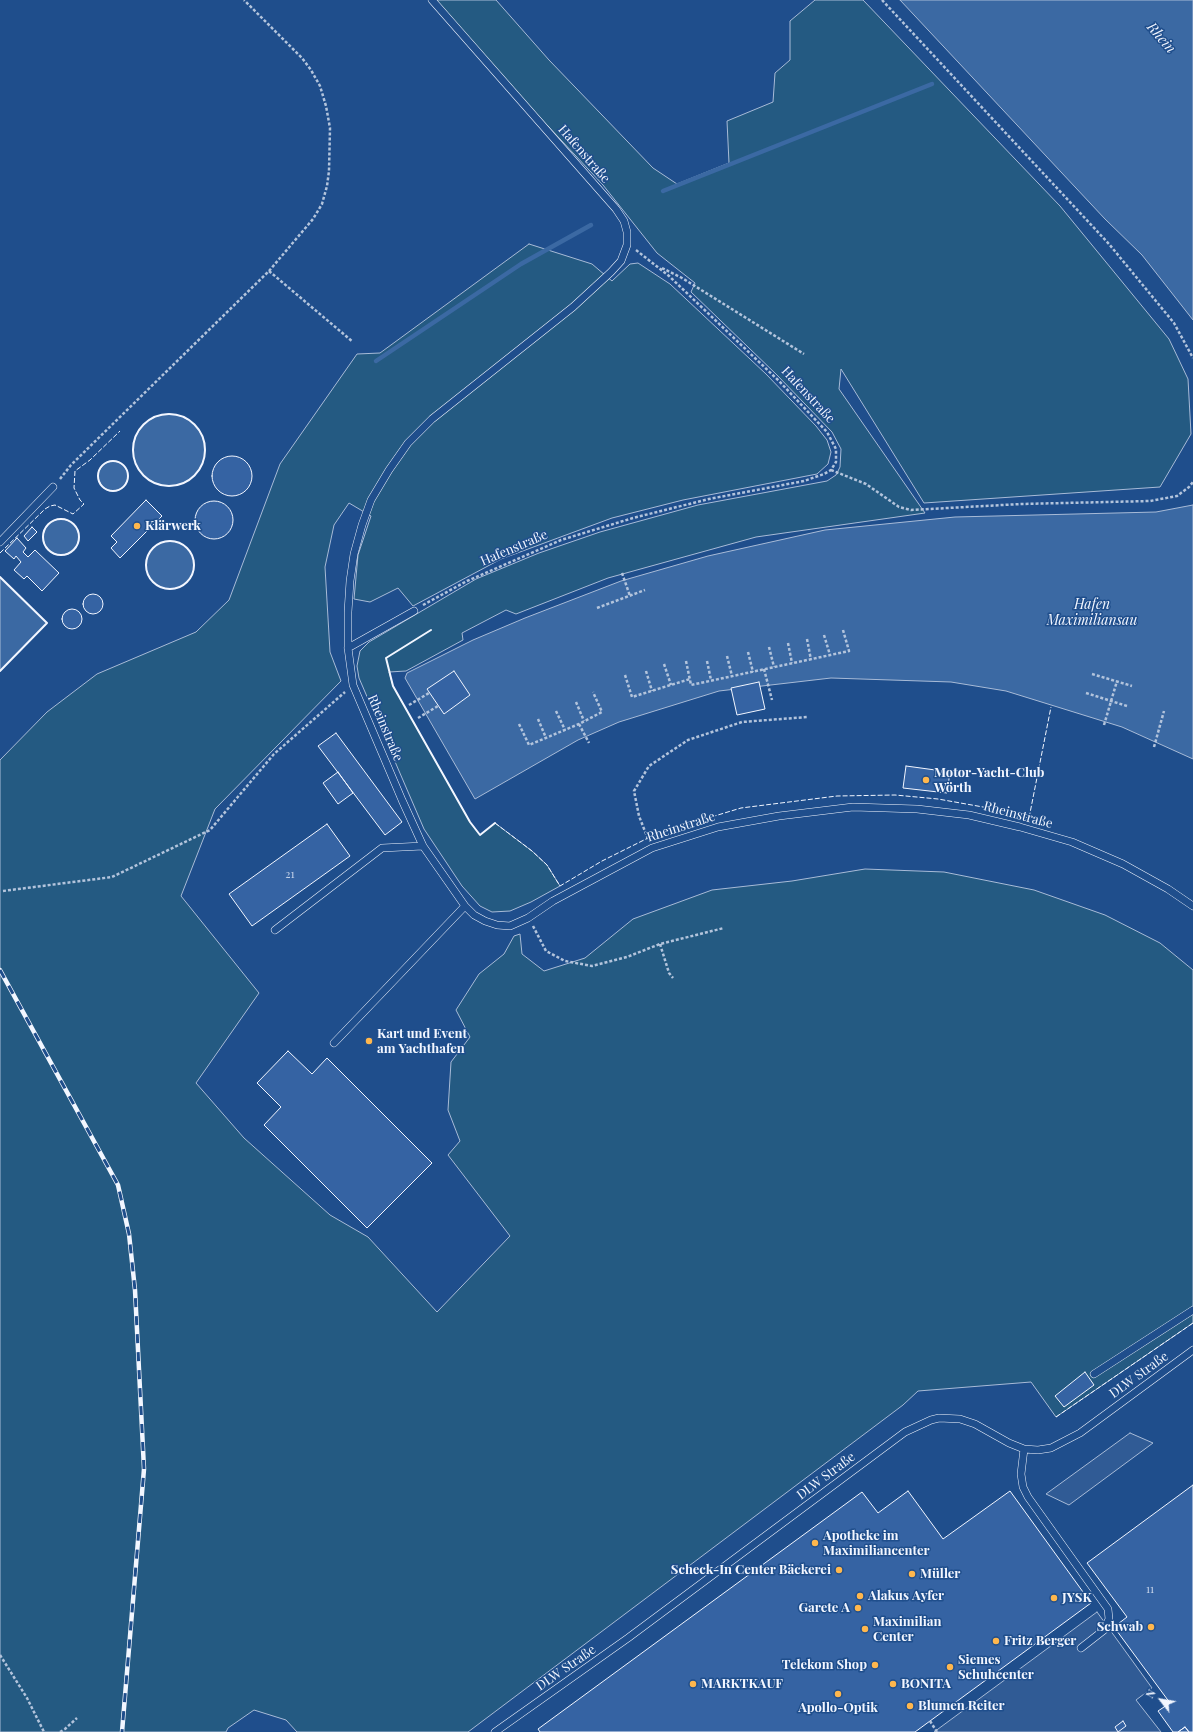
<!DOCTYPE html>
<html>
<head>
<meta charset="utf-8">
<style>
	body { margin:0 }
	#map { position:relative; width:1193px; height:1732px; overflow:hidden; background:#1f4e8c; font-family:"Playfair Display",serif }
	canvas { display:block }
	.north { position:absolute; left:1141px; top:1680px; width:40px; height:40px; -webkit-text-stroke:3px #1f4e8c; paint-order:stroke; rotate:301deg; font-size:11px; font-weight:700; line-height:16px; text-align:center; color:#f2f6ff }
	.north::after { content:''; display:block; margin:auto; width:14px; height:18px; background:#f2f6ff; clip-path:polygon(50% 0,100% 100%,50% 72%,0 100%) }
</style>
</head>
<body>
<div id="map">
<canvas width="1193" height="1732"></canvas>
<div class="north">N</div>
</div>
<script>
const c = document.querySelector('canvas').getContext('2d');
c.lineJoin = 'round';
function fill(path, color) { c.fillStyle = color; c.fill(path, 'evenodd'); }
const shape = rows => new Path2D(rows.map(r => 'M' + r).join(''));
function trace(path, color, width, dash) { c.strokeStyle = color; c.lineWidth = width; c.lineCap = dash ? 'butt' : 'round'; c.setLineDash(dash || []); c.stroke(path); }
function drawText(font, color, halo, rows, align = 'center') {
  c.font = font + ' "Playfair Display",serif'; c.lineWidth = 3; c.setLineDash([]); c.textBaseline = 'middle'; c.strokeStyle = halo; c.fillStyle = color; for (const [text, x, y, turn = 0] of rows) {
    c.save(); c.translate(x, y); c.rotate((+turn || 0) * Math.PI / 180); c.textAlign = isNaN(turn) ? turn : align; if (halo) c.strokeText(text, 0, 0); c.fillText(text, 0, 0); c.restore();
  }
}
const green = shape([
	[434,0,496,0,549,60,653,168,677,184,729,163,727,121,773,102,775,73,790,60,790,21,815,0,863,0,1060,206,1169,339,1188,379,1191,434,1160,487,924,503,841,369,839,389,925,513,756,537,608,578,516,614,506,610,462,633,463,640,406,671,389,672,393,686,470,822,480,835,495,823,532,851,547,865,560,886,531,902,510,911,492,912,480,906,462,886,424,829,359,678,357,666,360,651,369,642,476,579,539,553,600,532,698,505,827,481,836,475,840,467,841,449,832,432,777,375,691,292,695,283,657,253,603,185,518,94,434,0],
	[529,244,592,264,612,281,630,264,638,263,670,284,766,374,816,426,827,440,831,452,828,464,817,474,683,500,612,518,501,559,413,606,398,588,370,602,354,599,358,555,371,516,349,503,334,525,325,567,330,652,341,681,215,809,181,896,259,993,196,1083,244,1138,330,1215,368,1237,437,1312,510,1236,448,1155,460,1141,448,1110,451,1062,470,1037,456,1010,479,974,504,954,514,936,520,934,522,954,544,971,585,958,633,919,712,890,792,881,865,869,944,872,1034,890,1105,915,1160,943,1193,970,1193,1323,1056,1417,1031,1382,918,1391,903,1405,468,1732,297,1732,286,1720,254,1710,228,1728,226,1732,0,1732,0,760,47,712,97,674,196,632,229,600,280,464,357,354,380,353,529,244]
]);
fill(green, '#245a82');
trace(green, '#a8bbd7', 1);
const parking = shape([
	[1130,1433,1153,1443,1069,1505,1046,1494,1130,1433],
	[1097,1612,1152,1688,1136,1700,1161,1732,934,1732,1097,1612]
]);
fill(parking, '#305b95');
trace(parking, '#a8bbd7', 1);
const water = shape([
	[900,0,1193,0,1193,320,1142,255,1105,219,900,0],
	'133 450a36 36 0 1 1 72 0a36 36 0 1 1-72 0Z',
	'98 476a15 15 0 1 1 30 0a15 15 0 1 1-30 0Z',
	[1193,505,1193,759,1122,727,1006,691,951,682,831,678,719,691,619,722,578,740,475,799,405,678,407,673,473,640,525,618,621,581,708,556,825,530,955,517,1156,512,1193,505],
	'43 537a18 18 0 1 1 36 0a18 18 0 1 1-36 0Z',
	'146 565a24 24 0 1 1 48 0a24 24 0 1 1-48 0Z',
	[0,577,47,623,0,671,0,577]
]);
fill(water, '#3b69a3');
trace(water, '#a8bbd7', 1);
trace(shape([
	[663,191,932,84],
	[376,361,521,264,591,225]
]), '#3b69a3', 4.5);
const building = shape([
	'212 476a20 20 0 1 1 40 0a20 20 0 1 1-40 0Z',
	[146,500,162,516,120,558,111,548,117,542,111,536,146,500],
	'195 520a19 19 0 1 1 38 0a19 19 0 1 1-38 0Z',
	[32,527,37,532,28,541,24,536,32,527],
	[17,538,26,548,23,552,28,557,35,550,59,573,42,591,27,576,24,579,14,570,21,562,16,556,14,559,5,551,17,538],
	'83 604a10 10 0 1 1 20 0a10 10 0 1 1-20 0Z',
	'62 619a10 10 0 1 1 20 0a10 10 0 1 1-20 0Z',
	[454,671,470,695,444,714,427,689,454,671],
	[759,682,765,709,737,715,731,688,759,682],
	[336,733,402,822,385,835,318,746,336,733],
	[906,766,950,772,947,793,903,788,906,766],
	[338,772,353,793,338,804,323,783,338,772],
	[327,824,350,856,252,926,229,894,327,824],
	[288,1051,312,1074,327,1058,432,1163,367,1228,264,1125,281,1107,257,1083,288,1051],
	[1085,1372,1094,1385,1064,1407,1055,1396,1085,1372],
	[1193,1485,1193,1732,1189,1732,1185,1727,1178,1732,1173,1732,1158,1711,1170,1703,1114,1627,1127,1617,1087,1563,1193,1485],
	[908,1491,943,1539,1010,1491,1091,1603,915,1732,540,1732,538,1729,862,1492,878,1513,908,1491],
	[1123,1721,1126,1726,1118,1732,1115,1727,1123,1721],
	[1185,1727,1189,1732,1178,1732,1185,1727]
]);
fill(building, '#3563a3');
trace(building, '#f2f6ff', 1);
const service = shape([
	[432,0,616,209,624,221,627,232,627,245,621,261,611,272,573,307,432,419,408,443,389,470,371,500,362,525,354,554,350,581,348,612,348,648,353,685,402,800,423,846,465,906,474,915,485,921,497,925,510,926,528,918,553,901,652,848,718,827,779,816,853,807,917,809,969,815,1020,827,1072,842,1123,864,1168,889,1193,906],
	[0,542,53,487],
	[348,648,414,611],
	[275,930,382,848,423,846],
	[334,1043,465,906],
	[1094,1374,1193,1310],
	[1024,1449,1021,1474,1023,1487,1028,1497,1108,1609,1109,1619,1104,1630,1081,1648],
	[495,1732,628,1638,905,1432,931,1420,939,1418,960,1419,975,1424,1009,1443,1024,1449,1038,1450,1051,1448,1080,1433,1193,1350]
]);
trace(service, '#f2f6ff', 8);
trace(shape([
	[882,0,1109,244,1174,323,1193,358],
	[662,268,682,278,804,354],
	[269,271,353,342],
	[831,470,866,484,899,507,911,510,1021,504,1150,501,1177,496,1189,487,1193,482],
	[60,479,71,465,269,271,313,219,322,204,327,186,329,171,330,128,326,106,320,86,311,70,302,58,244,0],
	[622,573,630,596],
	[423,605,467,581,561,540,633,518,709,499,804,481,824,474,831,470,836,462,836,449,827,432,779,381,669,276,636,250],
	[597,608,645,590],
	[824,635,830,655],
	[807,639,811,660],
	[788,643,792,663],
	[769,647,774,667],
	[748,652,753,672],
	[727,656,732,676],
	[686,661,691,685,849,651,843,630],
	[707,661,711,680],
	[664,664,671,685],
	[764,669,772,700],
	[646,671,652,691],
	[1092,674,1132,686],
	[625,675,632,697,690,679],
	[1086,693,1127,706],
	[576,702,584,721],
	[409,705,429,693],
	[556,711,565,730],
	[418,718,438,706],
	[538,719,546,738],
	[519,724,529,745,579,724,602,712,593,692],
	[579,724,589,743],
	[1104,725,1117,681],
	[1154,747,1164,711],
	[648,839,639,816,634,791,649,766,688,740,742,722,808,717],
	[3,891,112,877,210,830,274,754,345,692],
	[533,926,546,951,565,961,592,966,627,957,660,944,724,928],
	[660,944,669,973,673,978],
	[0,1655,27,1698,44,1732],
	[930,1721,937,1732],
	[60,1732,65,1729,77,1718]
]), '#b3c4dc', 2.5, [3, 2]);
trace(service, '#1f4e8c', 7);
const rail = shape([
	[0,970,118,1185,129,1234,135,1290,144,1469,122,1732]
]);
trace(rail, '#f2f6ff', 4.5);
trace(rail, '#1f4e8c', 3, [9]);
trace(shape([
	[0,553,45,509,50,506,55,505,73,514,84,504,80,500,74,488,75,471,90,460,120,431],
	[495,823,532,851,547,865,560,886,602,861,648,838,698,821,741,808,837,796,895,795,938,799,983,807,1029,818,1051,707],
	[1056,1417,1193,1323]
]), '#f2f6ff', 1, [5, 2]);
trace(shape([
	'133 450a36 36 0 1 1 72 0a36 36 0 1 1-72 0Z',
	'98 476a15 15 0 1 1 30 0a15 15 0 1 1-30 0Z',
	'43 537a18 18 0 1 1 36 0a18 18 0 1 1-36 0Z',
	'146 565a24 24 0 1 1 48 0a24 24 0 1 1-48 0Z',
	[0,577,47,623,0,671],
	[431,630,386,658,393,686,470,822,480,835,495,823]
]), '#f2f6ff', 2);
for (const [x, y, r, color] of [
	[137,526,4,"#ffb74d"],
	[926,780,4,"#ffb74d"],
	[369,1041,4,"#ffb74d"],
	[815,1543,4,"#ffb74d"],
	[839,1570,4,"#ffb74d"],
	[912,1574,4,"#ffb74d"],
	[860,1596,4,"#ffb74d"],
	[1054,1598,4,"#ffb74d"],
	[858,1608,4,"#ffb74d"],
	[1151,1627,4,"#ffb74d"],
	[865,1629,4,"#ffb74d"],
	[996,1641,4,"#ffb74d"],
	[875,1665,4,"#ffb74d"],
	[950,1667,4,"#ffb74d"],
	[693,1684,4,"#ffb74d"],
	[893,1684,4,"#ffb74d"],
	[838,1694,4,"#ffb74d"],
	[910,1706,4,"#ffb74d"]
]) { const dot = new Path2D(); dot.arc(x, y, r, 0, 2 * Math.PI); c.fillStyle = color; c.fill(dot); trace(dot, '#1f4e8c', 1.5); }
drawText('11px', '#c3d1e8', null, [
	["21",290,875],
	["11",1150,1590]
]);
drawText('13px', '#f2f6ff', '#1f4e8c', [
	["Hafenstraße",584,154,49],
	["Hafenstraße",808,395,47],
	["Hafenstraße",514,548,-23],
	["Rheinstraße",385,728,67],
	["Rheinstraße",1018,815,15],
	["Rheinstraße",681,827,-18],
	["DLW Straße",1139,1375,-36],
	["DLW Straße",826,1476,-37],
	["DLW Straße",566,1668,-35]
]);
drawText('bold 13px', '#f2f6ff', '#1f4e8c', [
	["Klärwerk",145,526],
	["Motor-Yacht-Club",934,773],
	["Wörth",934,788],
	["Kart und Event",377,1034],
	["am Yachthafen",377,1049],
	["Apotheke im",823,1536],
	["Maximiliancenter",823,1551],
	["Scheck-In Center Bäckerei",831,1570,"right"],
	["Müller",920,1574],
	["Alakus Ayfer",868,1596],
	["JYSK",1062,1598],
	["Garete A",850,1608,"right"],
	["Maximilian",873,1622],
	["Center",873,1637],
	["Schwab",1143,1627,"right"],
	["Fritz Berger",1004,1641],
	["Siemes",958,1660],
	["Schuhcenter",958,1675],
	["Telekom Shop",867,1665,"right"],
	["MARKTKAUF",701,1684],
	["BONITA",901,1684],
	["Blumen Reiter",918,1706],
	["Apollo-Optik",838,1708,"center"]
], 'left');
drawText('italic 14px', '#f2f6ff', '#1f4e8c', [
	["Rhein",1161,38,49],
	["Hafen",1092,605],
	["Maximiliansau",1092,621]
]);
</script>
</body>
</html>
